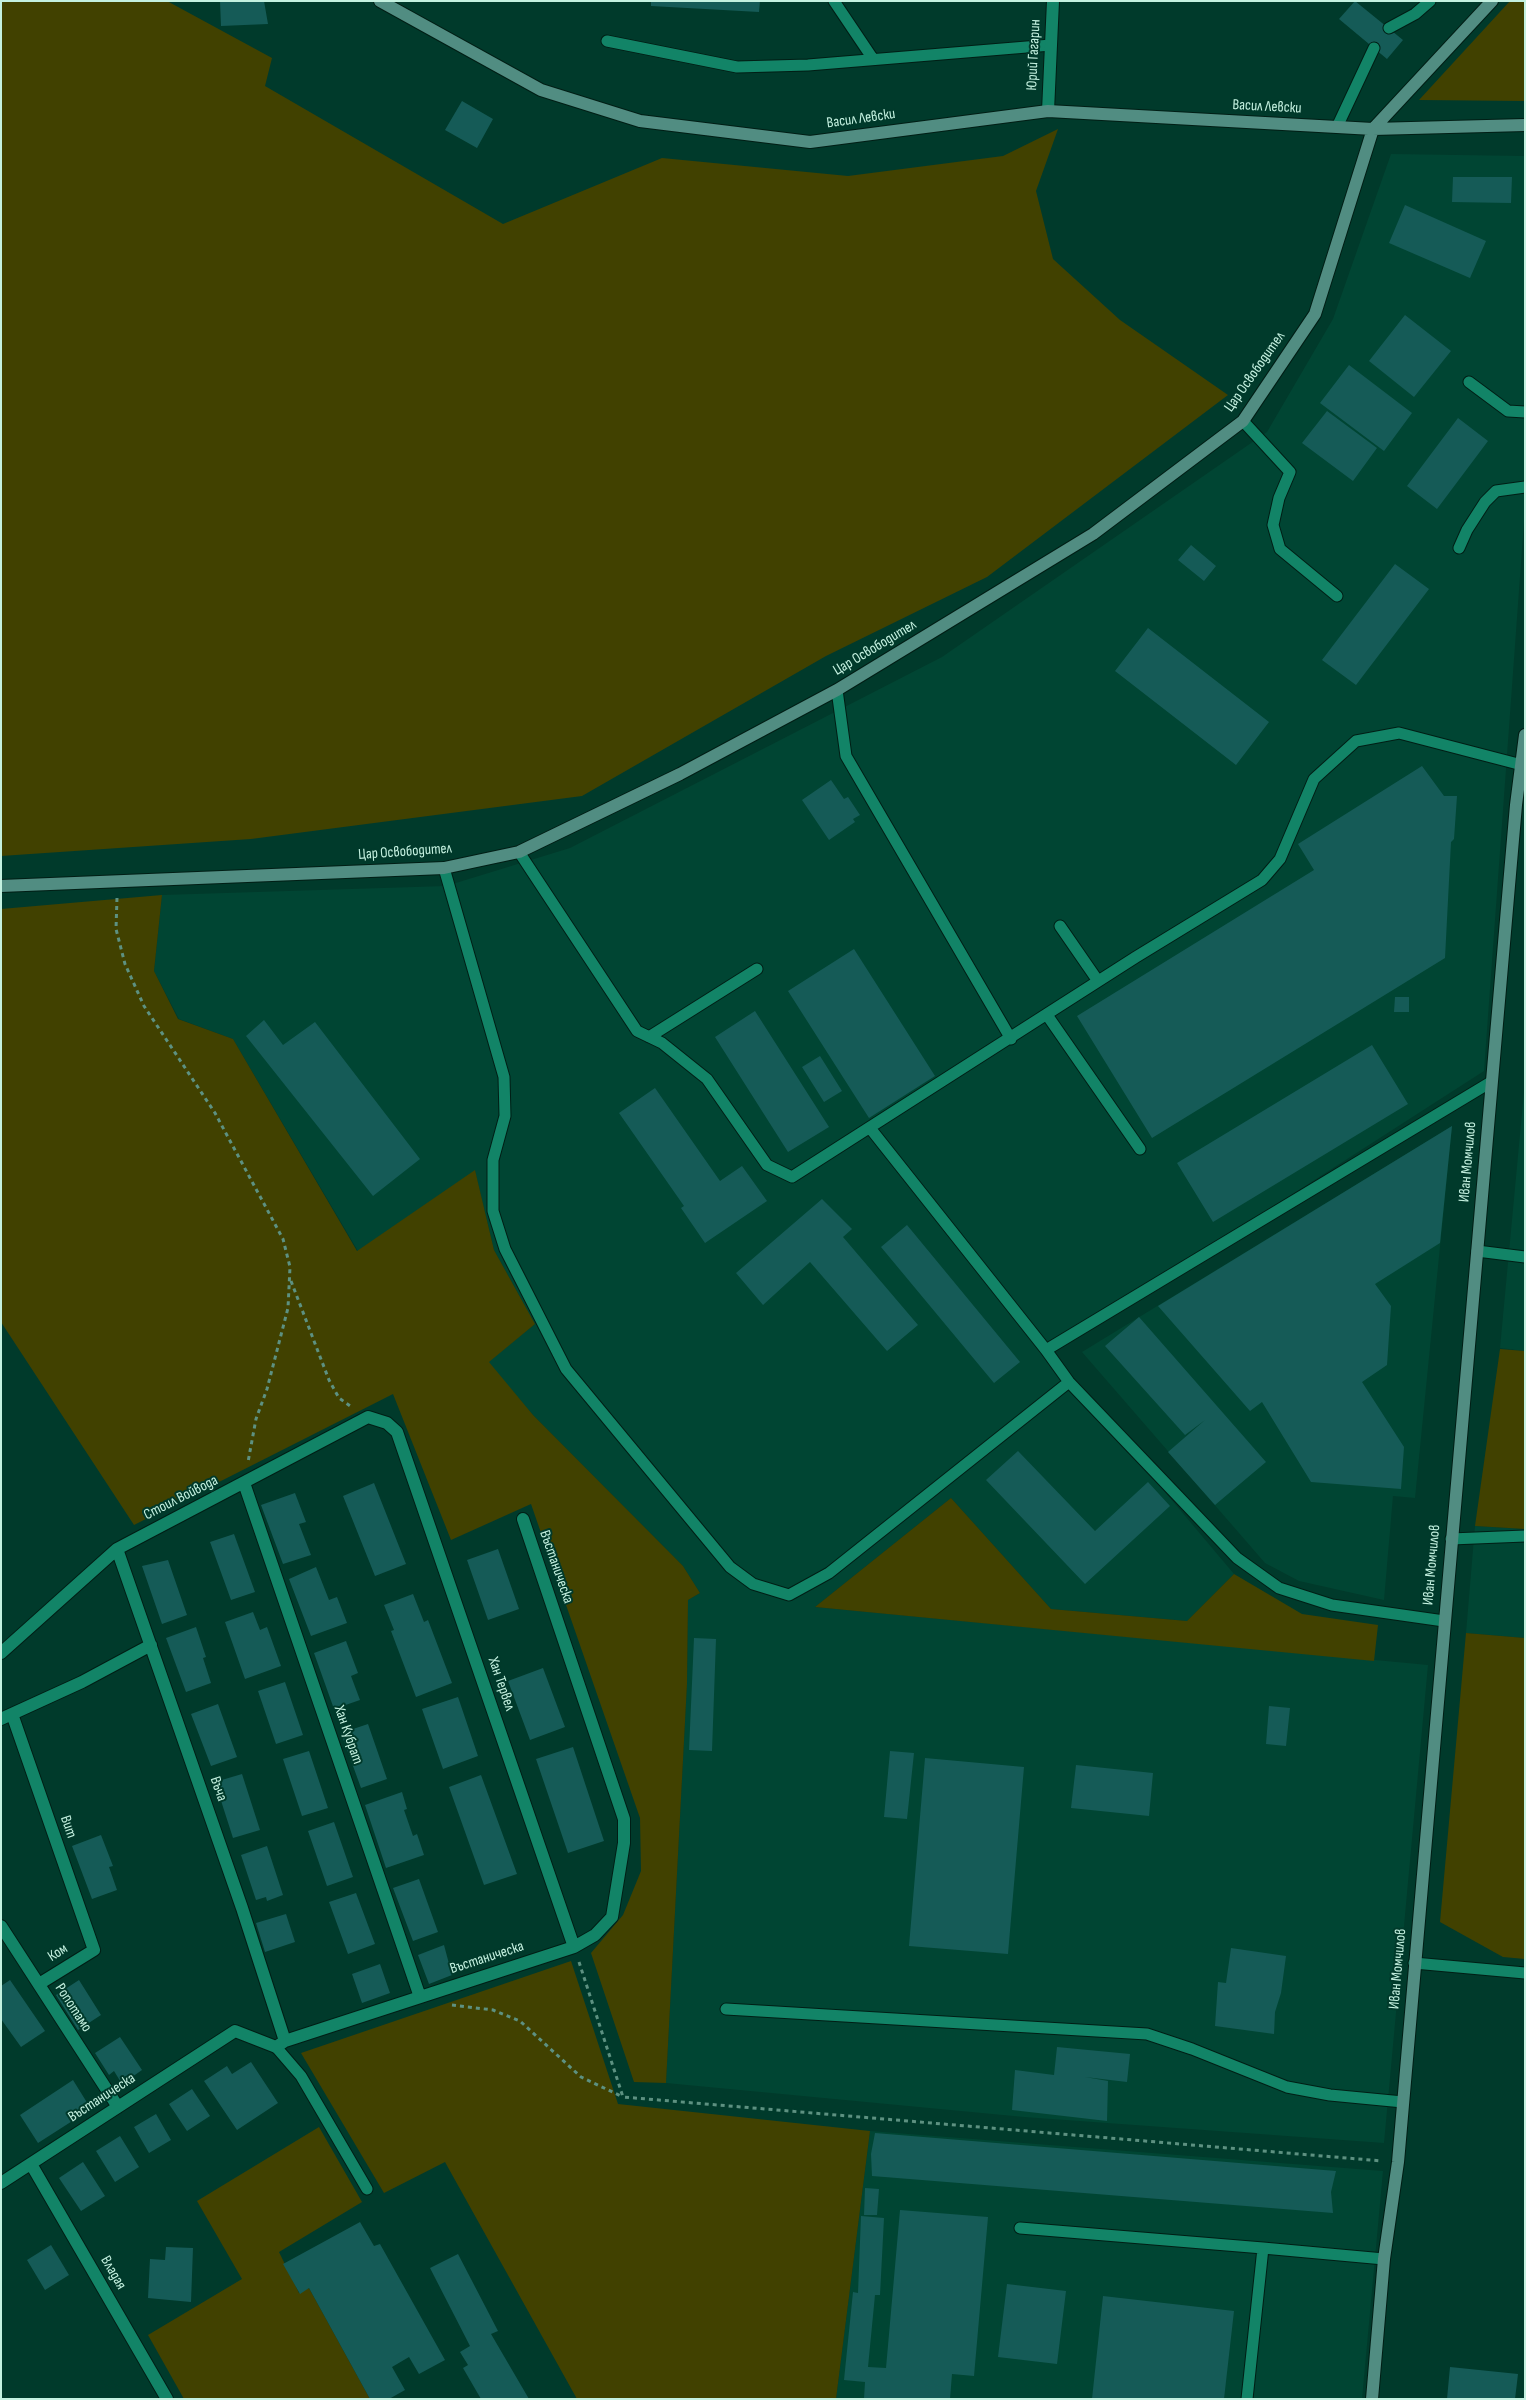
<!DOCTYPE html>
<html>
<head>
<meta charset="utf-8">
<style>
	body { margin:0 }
	#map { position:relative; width:1526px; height:2400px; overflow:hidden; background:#003a2b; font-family:"Sofia Sans Condensed",sans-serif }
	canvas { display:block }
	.frame { position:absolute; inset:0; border:2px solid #c4f1e0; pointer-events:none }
</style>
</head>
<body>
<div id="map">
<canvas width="1526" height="2400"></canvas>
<div class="frame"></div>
</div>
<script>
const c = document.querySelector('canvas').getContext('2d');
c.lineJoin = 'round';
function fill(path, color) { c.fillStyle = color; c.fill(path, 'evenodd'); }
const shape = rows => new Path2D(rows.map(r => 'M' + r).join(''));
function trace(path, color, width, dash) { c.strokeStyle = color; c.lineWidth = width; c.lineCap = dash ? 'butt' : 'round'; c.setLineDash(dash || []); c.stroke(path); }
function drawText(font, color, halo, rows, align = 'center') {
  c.font = font + ' "Sofia Sans Condensed",sans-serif'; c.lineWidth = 4; c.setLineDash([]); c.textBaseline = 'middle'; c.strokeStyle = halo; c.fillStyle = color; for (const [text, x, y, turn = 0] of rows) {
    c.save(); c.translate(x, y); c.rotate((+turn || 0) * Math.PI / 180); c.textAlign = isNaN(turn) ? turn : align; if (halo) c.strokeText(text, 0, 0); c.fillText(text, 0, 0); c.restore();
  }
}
fill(shape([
	[1391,154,1525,156,1525,508,1484,1071,1047,1352,1234,1574,1187,1621,1051,1609,951,1498,815,1607,1428,1665,1384,2143,1024,2117,666,2083,687,1684,688,1600,700,1593,683,1566,533,1415,488,1362,535,1324,494,1250,475,1171,358,1251,233,1039,179,1019,154,971,162,895,446,886,570,848,942,657,1267,432,1333,319],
	[1525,1081,1525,1351,1500,1348],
	[1452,1126,1415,1498,1393,1496,1384,1600,1299,1581,1265,1563,1082,1352],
	[1475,1526,1525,1529,1525,1638,1466,1633],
	[870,2131,1383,2171,1362,2399,836,2399]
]), '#004533');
fill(shape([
	[1,1,167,1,272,58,265,86,503,224,662,158,848,176,1003,156,1058,129,1036,191,1053,259,1120,320,1228,395,987,577,826,656,582,796,251,839,1,856],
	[1510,1,1525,1,1525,101,1419,100],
	[162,895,154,971,178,1019,233,1039,357,1251,475,1170,494,1250,535,1324,489,1362,533,1415,683,1566,700,1593,688,1600,687,1684,666,2083,634,2082,591,1953,623,1915,641,1871,640,1818,531,1504,451,1540,393,1394,134,1525,1,1322,1,909],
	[1500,1349,1525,1351,1525,1529,1475,1526],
	[951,1498,1051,1609,1187,1621,1234,1574,1302,1614,1378,1625,1374,1661,815,1607],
	[1466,1633,1525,1638,1525,1959,1503,1957,1440,1922],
	[571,1961,618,2104,870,2131,836,2399,577,2399,445,2162,384,2193,301,2053],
	[319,2127,362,2202,279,2252,299,2293,309,2288,370,2399,184,2399,148,2335,242,2279,197,2201]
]), '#414100');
fill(shape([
	[220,1,264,1,268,24,221,26],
	[651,1,760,1,759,12,651,6],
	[1355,1,1403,40,1387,59,1339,19],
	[462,101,493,119,477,148,445,130],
	[1453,177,1512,177,1511,203,1452,202],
	[1405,205,1486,241,1470,278,1389,243],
	[1405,315,1451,351,1414,397,1369,361],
	[1349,365,1412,413,1384,451,1320,403],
	[1327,411,1377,448,1353,481,1302,443],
	[1458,418,1488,441,1437,509,1407,486],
	[1191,545,1216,566,1204,581,1178,560],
	[1395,564,1429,589,1356,685,1322,660],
	[1148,628,1269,722,1236,765,1115,671],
	[1422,766,1444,796,1457,796,1454,839,1451,842,1445,958,1152,1138,1077,1016,1314,870,1298,844],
	[831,780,844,799,848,797,860,815,853,819,855,822,829,840,802,800],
	[854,949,935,1076,869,1118,788,991],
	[1395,997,1409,997,1409,1012,1394,1012],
	[755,1011,829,1127,788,1152,715,1037],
	[264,1020,283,1045,315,1022,420,1159,373,1196,246,1036],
	[1372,1045,1408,1104,1213,1222,1177,1163],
	[820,1056,842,1091,824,1102,802,1067],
	[655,1088,720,1181,742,1166,767,1201,705,1243,681,1208,684,1206,619,1113],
	[1452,1126,1440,1243,1375,1284,1391,1306,1387,1365,1362,1382,1404,1447,1401,1489,1311,1482,1262,1402,1250,1411,1158,1306],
	[822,1199,852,1229,843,1237,918,1325,887,1351,810,1262,763,1305,736,1273],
	[907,1225,1020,1362,994,1383,881,1247],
	[1139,1317,1266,1462,1215,1505,1168,1452,1205,1420,1185,1435,1105,1346],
	[1018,1451,1095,1531,1148,1482,1170,1506,1085,1584,986,1480],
	[374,1483,406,1564,375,1576,343,1496],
	[295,1493,306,1522,299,1524,311,1555,283,1564,261,1505],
	[234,1534,255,1592,231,1600,210,1542],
	[498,1549,519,1609,488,1620,467,1560],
	[168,1560,187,1615,162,1624,142,1566],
	[316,1567,329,1600,337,1597,347,1623,311,1636,289,1579],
	[413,1594,424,1622,428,1620,452,1683,416,1697,391,1631,394,1630,384,1605],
	[253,1612,260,1630,267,1627,281,1666,245,1679,225,1622],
	[196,1627,206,1657,203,1658,211,1683,186,1692,166,1638],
	[694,1638,716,1639,712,1751,689,1750],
	[346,1641,358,1673,351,1676,360,1700,334,1709,314,1653],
	[543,1668,565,1727,530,1740,508,1681],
	[285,1682,303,1735,276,1744,258,1691],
	[458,1697,478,1756,443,1769,422,1709],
	[218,1704,237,1757,211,1766,191,1714],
	[1269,1706,1290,1708,1286,1746,1266,1744],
	[368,1724,387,1779,361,1788,341,1733],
	[573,1747,604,1841,568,1853,536,1759],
	[309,1751,328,1808,302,1816,283,1759],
	[890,1751,914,1753,907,1819,884,1817],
	[925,1758,1024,1767,1008,1954,909,1946],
	[1076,1765,1153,1773,1149,1816,1071,1808],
	[242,1774,260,1830,233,1838,215,1782],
	[481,1775,517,1874,484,1885,449,1787],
	[402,1792,407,1809,404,1810,413,1836,417,1834,424,1855,386,1868,365,1805],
	[334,1822,353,1877,327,1886,308,1831],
	[101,1835,113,1866,109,1867,117,1890,92,1899,72,1846],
	[267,1846,283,1895,267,1901,266,1897,256,1900,241,1855],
	[419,1879,438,1932,413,1941,393,1888],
	[356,1893,375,1944,348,1954,329,1902],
	[286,1914,295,1942,265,1952,256,1923],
	[444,1945,452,1975,429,1984,418,1955],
	[1231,1948,1286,1956,1281,1993,1275,2012,1274,2034,1215,2026,1218,1982,1226,1983],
	[380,1964,390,1993,362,2003,352,1974],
	[10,1980,45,2031,21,2047,1,2019,1,1986],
	[79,1980,101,2015,78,2030,56,1995],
	[120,2037,142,2070,122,2084,114,2071,109,2075,95,2053],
	[1057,2047,1130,2054,1127,2082,1085,2077,1108,2081,1107,2121,1012,2110,1015,2070,1054,2075],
	[251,2062,278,2103,237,2130,204,2081,227,2066,232,2074],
	[73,2080,91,2109,38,2143,20,2115],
	[192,2089,210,2116,187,2131,169,2104],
	[156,2114,171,2140,149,2153,134,2127],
	[875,2133,1336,2171,1331,2192,1333,2213,872,2176,871,2154],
	[120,2136,139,2167,115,2182,96,2151],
	[83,2162,105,2196,81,2211,59,2178],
	[865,2188,879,2189,877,2215,864,2215],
	[900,2210,988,2217,974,2376,952,2374,950,2399,864,2399,865,2382,844,2380,853,2292,858,2293,861,2216,884,2218,880,2295,875,2295,868,2367,886,2368],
	[360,2222,374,2246,380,2244,445,2360,419,2374,409,2357,392,2367,405,2390,389,2399,370,2399,309,2288,300,2294,283,2264],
	[51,2245,69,2275,45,2290,27,2260],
	[166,2247,193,2248,191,2302,148,2298,150,2259,165,2260],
	[458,2254,498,2331,491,2334,529,2399,481,2399,463,2368,468,2365,460,2352,470,2346,430,2268],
	[1007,2284,1066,2291,1057,2364,998,2357],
	[1103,2296,1234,2311,1224,2399,1092,2399],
	[1450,2367,1518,2374,1515,2399,1447,2399]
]), '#155b57');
const lane = shape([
	[834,1,873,59],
	[1389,28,1415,14,1430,1],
	[607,41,737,67,808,65,1051,45],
	[1337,127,1374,48],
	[1469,382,1508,411,1525,412],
	[1243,421,1290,472,1279,498,1273,525,1280,549,1337,596],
	[1459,548,1467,530,1485,502,1496,491,1525,487],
	[837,690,846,756,1011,1039],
	[519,852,637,1031,662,1043,707,1079,767,1165,792,1177,1136,957,1262,880,1280,859,1314,779,1356,741,1399,733,1522,765],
	[444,868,504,1077,505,1116,493,1160,493,1211,505,1249,566,1369,730,1567,753,1584,789,1595,829,1573,1069,1382],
	[1060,926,1098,981],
	[1047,1015,1140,1149],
	[649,1037,757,969],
	[870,1128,1046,1350],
	[1477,1251,1525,1257],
	[1451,1539,1525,1536],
	[1444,1621,1332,1605,1279,1588,1237,1558,1069,1382,1046,1350,1491,1082],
	[1414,1963,1525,1973],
	[726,2009,1147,2034,1192,2049,1287,2087,1330,2095,1403,2102],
	[276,2047,301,2076,367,2189],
	[1020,2228,1263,2248],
	[1247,2399,1263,2248,1384,2259]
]);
const street = shape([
	[1048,111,1053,1],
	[244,1483,420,1997],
	[117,1549,242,1908,285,2041],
	[1,1653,117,1549,368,1417,387,1423,397,1432,574,1947],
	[12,1714,94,1950,39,1984],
	[1,1719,82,1682,151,1645],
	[1,1926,118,2107],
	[31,2164,167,2399],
	[1,2183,235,2031,276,2047,285,2041,574,1947,595,1935,612,1917,624,1843,624,1819,523,1519]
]);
const secondary = shape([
	[380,1,541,90,640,121,810,142,1048,111,1373,129,1525,125],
	[1,886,444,868,519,852,680,774,837,690,1093,534,1243,421,1315,314,1373,129,1492,1],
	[1372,2399,1384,2259,1398,2162,1516,805,1525,735]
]);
trace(lane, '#001e15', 13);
trace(street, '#001e15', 14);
trace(secondary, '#001e15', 14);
trace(shape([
	[117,898,116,929,125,964,144,1006,215,1113,283,1239,290,1267,288,1308,267,1389,256,1419,248,1462],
	[291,1281,329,1380,339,1398,353,1408],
	[579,1962,623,2097,1382,2161],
	[452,2005,493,2010,520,2021,581,2077,623,2097]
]), '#5d9181', 3, [4, 4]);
trace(lane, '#128467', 11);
trace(street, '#128467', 12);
trace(secondary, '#518d82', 12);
drawText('15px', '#c4f1e0', '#003a2b', [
	["Юрий Гагарин",1034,55,-87],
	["Васил Левски",1267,107,3],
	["Васил Левски",861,119,-8],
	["Цар Освободител",1255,372,-55],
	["Цар Освободител",875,648,-31],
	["Цар Освободител",405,852,-4],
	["Иван Момчилов",1468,1162,-85],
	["Стоил Войвода",181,1498,-27],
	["Иван Момчилов",1432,1565,-85],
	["Въстаническа",556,1567,71],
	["Хан Тервел",501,1684,71],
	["Хан Кубрат",348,1735,71],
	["Въча",218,1789,71],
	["Вит",68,1827,71],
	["Ком",58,1953,-32],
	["Въстаническа",487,1958,-18],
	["Иван Момчилов",1398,1969,-85],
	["Ропотамо",73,2008,57],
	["Въстаническа",102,2098,-33],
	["Владая",113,2273,60]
]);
</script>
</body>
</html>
